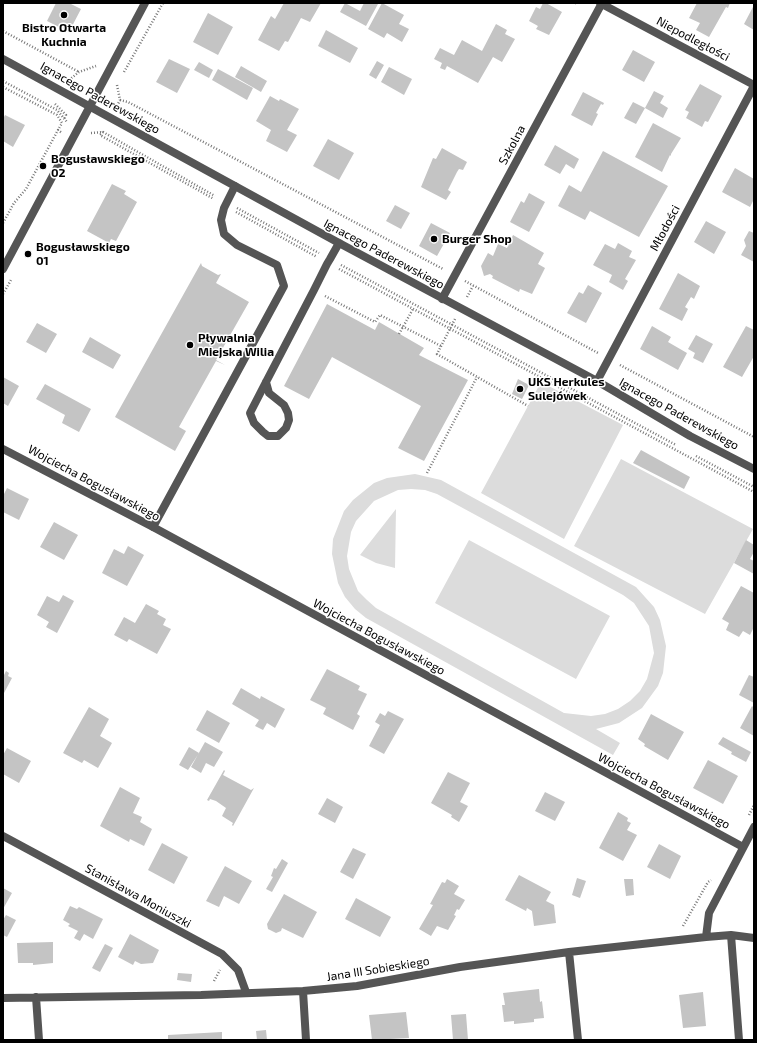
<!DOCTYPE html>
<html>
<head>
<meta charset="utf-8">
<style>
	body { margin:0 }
	#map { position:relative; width:757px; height:1043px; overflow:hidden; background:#fff; font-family:"Exo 2",sans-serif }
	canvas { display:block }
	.frame { position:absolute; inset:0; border:4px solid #000; pointer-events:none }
</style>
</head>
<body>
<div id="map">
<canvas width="757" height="1043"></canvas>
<div class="frame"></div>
</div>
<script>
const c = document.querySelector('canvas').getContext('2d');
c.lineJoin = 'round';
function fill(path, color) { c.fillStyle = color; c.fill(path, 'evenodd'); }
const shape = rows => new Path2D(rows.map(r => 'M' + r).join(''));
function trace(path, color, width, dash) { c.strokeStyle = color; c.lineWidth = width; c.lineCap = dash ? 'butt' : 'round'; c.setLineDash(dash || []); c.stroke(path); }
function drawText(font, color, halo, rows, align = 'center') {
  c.font = font + ' "Exo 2",sans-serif'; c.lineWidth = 3; c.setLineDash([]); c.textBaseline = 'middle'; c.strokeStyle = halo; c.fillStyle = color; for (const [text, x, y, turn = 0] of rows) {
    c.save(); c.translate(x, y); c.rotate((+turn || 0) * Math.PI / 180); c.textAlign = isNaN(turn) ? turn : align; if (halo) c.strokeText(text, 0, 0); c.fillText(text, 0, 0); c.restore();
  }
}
fill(shape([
	[541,382,623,425,564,539,481,493],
	[621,459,753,529,705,614,574,546],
	[415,474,441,480,636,587,654,607,660,620,666,646,663,673,658,686,642,708,619,723,596,729,620,743,613,755,366,618,355,609,345,597,338,583,332,554,333,539,344,511,353,500,374,483,387,478],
	[411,489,425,490,437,494,623,595,634,603,649,626,654,653,647,679,640,691,630,701,618,709,605,714,591,716,564,713,376,608,367,600,358,591,349,569,347,556,351,532,356,521,374,501,398,490],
	[396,509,395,568,376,563,360,555],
	[469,540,610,616,576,679,435,603]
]), '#dcdcdc');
fill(shape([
	[56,3,69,3,81,9,69,32,47,21],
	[284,3,321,3,310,22,301,18,288,42,285,41,279,51,258,40,271,16,275,19],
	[345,3,360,11,364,3,378,4,366,26,340,12],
	[382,3,404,15,399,24,409,29,402,42,387,33,384,38,368,29],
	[543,3,546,3,562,12,549,35,536,29,538,26,529,21,536,7,540,9],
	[697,3,730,3,728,8,726,7,709,37,696,30,700,23,689,18],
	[754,5,754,30,744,24],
	[208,13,233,27,218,55,193,42],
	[496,24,507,30,505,34,515,39,502,62,493,57,478,83,447,66,445,70,440,68,442,63,434,59,440,48,454,55,462,40,482,51],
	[326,30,358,48,350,63,318,46],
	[633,50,655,62,644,82,622,70],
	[169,59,190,69,177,93,156,82],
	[377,61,384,65,376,79,369,75],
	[199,62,213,70,209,78,194,70],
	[241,66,267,81,261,92,235,77],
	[389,67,412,79,404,95,381,82],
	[218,69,253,88,247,100,212,80],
	[700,84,722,96,708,122,705,121,702,127,686,118,689,112,685,110],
	[654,91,664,96,660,103,668,108,663,118,645,108],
	[583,92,604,103,603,105,601,104,596,113,598,114,592,126,571,115],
	[270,96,279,101,280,99,299,109,287,130,297,135,287,152,266,141,271,130,256,121],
	[633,102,645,108,636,124,624,118],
	[5,115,25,125,13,147,3,141,3,119],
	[653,123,681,138,671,154,671,156,670,155,662,172,635,157],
	[328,139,354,153,339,180,313,166],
	[555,145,579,159,574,169,566,164,560,174,544,165],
	[442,148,467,162,463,170,459,169,457,172,448,190,451,192,446,200,421,187,433,158,436,159],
	[603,151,668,186,639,237,590,211,585,220,558,206,569,185,581,192],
	[735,168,754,179,754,199,750,207,722,192],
	[112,184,126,191,124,194,137,202,116,241,111,239,109,243,87,231],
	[529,193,545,202,529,232,510,222,521,201,524,203],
	[395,205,410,213,401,229,386,221],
	[706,221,726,232,714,254,694,242],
	[431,223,450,233,437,256,419,246],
	[749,231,754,233,754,262,741,255,746,246,744,240],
	[513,235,544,253,538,264,545,268,532,294,520,289,519,292,492,278,493,276,490,274,484,276,481,266,488,253,493,256,498,244,507,248],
	[618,243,632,251,629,257,636,260,625,279,628,281,623,290,609,282,612,275,593,265,605,244,615,249],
	[201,263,202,266,218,275,221,274,216,283,249,302,216,360,225,365,216,361,179,427,186,431,175,451,115,417],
	[678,273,700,286,694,299,691,297,685,307,688,309,682,321,659,309],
	[588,285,602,293,586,323,567,313,579,292,583,294],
	[327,304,375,330,379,322,424,348,419,355,468,380,424,461,398,448,421,406,332,357,309,399,284,386],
	[37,323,57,334,46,353,26,342],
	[652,326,671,337,668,342,687,353,678,370,640,349],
	[746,326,754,330,754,356,742,377,723,367],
	[696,335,713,344,703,363,693,358,695,353,688,349],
	[90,337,121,355,113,369,82,352],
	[3,377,19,386,8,406,3,403],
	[518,379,529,385,522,399,512,394],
	[45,384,91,409,79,432,62,423,65,415,36,399],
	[641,450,690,477,684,489,633,463],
	[7,488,29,499,19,520,3,512,3,493,4,494],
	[54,522,78,535,64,560,40,547],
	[746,540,754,545,754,552,750,559,754,561,754,574,734,563],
	[128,546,144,555,127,586,102,573,114,549,124,554],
	[741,586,754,593,754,627,750,635,743,631,739,637,726,630,729,623,722,619],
	[63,595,74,601,57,633,46,627,49,622,37,615,47,596,59,602],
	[146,604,159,611,157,614,166,619,163,625,171,629,157,654,129,639,127,642,114,635,124,617,135,623],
	[327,669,360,686,358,690,367,694,357,714,360,716,353,730,323,714,326,708,310,700],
	[6,671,9,673,8,676,12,678,4,693,3,677],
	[749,675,754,677,754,703,739,695],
	[241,688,260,699,261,696,285,709,275,728,267,723,263,730,255,726,259,720,232,704],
	[752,706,754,708,754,736,740,728],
	[89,707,109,719,100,736,112,743,98,768,84,760,82,763,63,753],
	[207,710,230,723,219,743,196,730],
	[388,711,404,719,384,754,369,746,380,725,375,722,380,713,385,716],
	[651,714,684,732,668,760,644,746,645,744,638,739],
	[723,737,751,752,746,762,731,754,732,752,718,744],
	[205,742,223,752,214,767,206,763,201,773,191,767],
	[189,747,199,753,188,770,179,765],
	[7,748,31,761,19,783,3,774,3,755],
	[708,760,738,776,723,804,693,788],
	[224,770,225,771,223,775,251,790,254,788,233,826,232,825,233,823,222,816,226,808,216,801,210,799,209,801,207,800],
	[448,772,470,783,460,802,468,806,459,822,451,817,452,815,431,803],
	[120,787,140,798,133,813,142,817,140,822,152,829,144,846,130,839,129,842,100,826],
	[545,792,565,802,555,821,535,811],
	[327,798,343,807,335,823,318,814],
	[618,812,628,818,627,821,631,823,627,830,637,835,623,861,599,848],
	[162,843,188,857,174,884,148,870],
	[659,844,681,856,670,879,647,867],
	[353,848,366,854,353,879,340,872],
	[282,859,288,863,272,892,266,889,273,877,271,876,274,868,276,869],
	[225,866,252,881,239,904,224,896,219,907,206,901],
	[519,875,551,892,546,901,554,905,556,923,534,926,532,911,527,908,526,911,505,900],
	[577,878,586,881,580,898,572,895],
	[447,879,459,886,454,894,465,900,459,910,457,909,454,915,456,916,448,930,437,926,431,936,419,929,433,905,430,904,442,882,445,883],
	[624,879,633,879,634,895,626,896],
	[3,888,12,893,3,909],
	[284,894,317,912,303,938,282,928,281,931,276,933,268,929,267,924],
	[356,898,391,917,380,937,345,919],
	[70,906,77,909,79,907,103,919,93,939,84,934,80,941,74,938,78,931,68,926,70,924,63,920],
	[6,915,16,920,7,937,3,935,3,920],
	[130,934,159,950,153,963,141,964,135,961,133,965,118,957],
	[53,942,53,963,33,965,33,963,18,963,17,943],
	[105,944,113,948,100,972,92,968],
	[178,973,192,974,191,982,177,980],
	[539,989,540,1002,542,1001,544,1018,534,1019,534,1022,514,1024,514,1021,504,1022,502,1005,505,1005,503,993],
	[703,992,706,1026,683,1028,679,995],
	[406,1012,409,1038,372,1040,369,1015],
	[466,1014,468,1040,453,1040,451,1015],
	[266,1030,267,1040,257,1040,256,1031],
	[222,1032,222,1040,168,1040,168,1035]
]), '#c4c4c4');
trace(shape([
	[575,3,577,3],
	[3,31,79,72],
	[124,72,163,3],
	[69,80,79,72,96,66],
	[3,81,57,110,67,122],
	[3,87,57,115,62,123,58,130],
	[120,100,128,102,443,269],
	[55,104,66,115,64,119],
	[117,106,120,100,117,85],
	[103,132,100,135,214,199],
	[91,133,103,132,215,196],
	[237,208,319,253],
	[236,212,317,257],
	[3,223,14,203,26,189,58,130,62,133],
	[341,265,676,445],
	[339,269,754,492],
	[465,281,598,353],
	[3,294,11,280],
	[325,296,375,322,380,315,441,346],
	[467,297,473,286],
	[455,319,437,354,528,406],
	[399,334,413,309],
	[620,365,754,437],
	[696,456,754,487],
	[427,473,477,377],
	[749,815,754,805],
	[683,926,708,882,711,880],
	[214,981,220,970]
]), '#777', 2.5, [1, 2]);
trace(shape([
	[266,382,269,393,284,405,288,413,289,420,286,428,278,436,268,436,263,432,254,423,250,413,266,382,314,290,327,264,330,259,339,243],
	[153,527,284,286,277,265,237,245,224,234,221,220,224,208,235,186]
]), '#555', 8);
trace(shape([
	[600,3,754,85],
	[3,59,339,243,597,381,690,436,754,469],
	[3,269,145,3],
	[442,299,602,3],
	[597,381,754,86],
	[3,449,153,527,743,847],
	[3,836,222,954,238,970,246,992],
	[731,935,739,1040],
	[706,937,709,913,754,827],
	[569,952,578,1040],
	[303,991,306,1040],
	[36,997,39,1040],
	[3,998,201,995,303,991,357,986,460,967,569,952,706,937,731,935,754,938]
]), '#555', 8);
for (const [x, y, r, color] of [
	[64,15,4,"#000"],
	[43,166,4,"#000"],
	[434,239,4,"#000"],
	[28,254,4,"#000"],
	[190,345,4,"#000"],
	[520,389,4,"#000"]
]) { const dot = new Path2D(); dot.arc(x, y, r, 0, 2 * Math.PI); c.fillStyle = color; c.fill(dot); trace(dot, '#fff', 1.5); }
drawText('bold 12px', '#000', '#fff', [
	["Bistro Otwarta",64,28,"center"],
	["Kuchnia",64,42,"center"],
	["Bogusławskiego",51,159],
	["02",51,173],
	["Burger Shop",442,239],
	["Bogusławskiego",36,247],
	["01",36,261],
	["Pływalnia",198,338],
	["Miejska Wilia",198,352],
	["UKS Herkules",528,382],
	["Sulejówek",528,396]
], 'left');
drawText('12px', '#000', '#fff', [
	["Niepodległości",693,39,28],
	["Ignacego Paderewskiego",100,98,29],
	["Szkolna",512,145,-62],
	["Młodości",665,228,-62],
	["Ignacego Paderewskiego",384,254,28],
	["Ignacego Paderewskiego",679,414,29],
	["Wojciecha Bogusławskiego",94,483,28],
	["Wojciecha Bogusławskiego",379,637,28],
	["Wojciecha Bogusławskiego",664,791,28],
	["Stanisława Moniuszki",138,896,29],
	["Jana III Sobieskiego",378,969,-9]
]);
</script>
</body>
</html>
